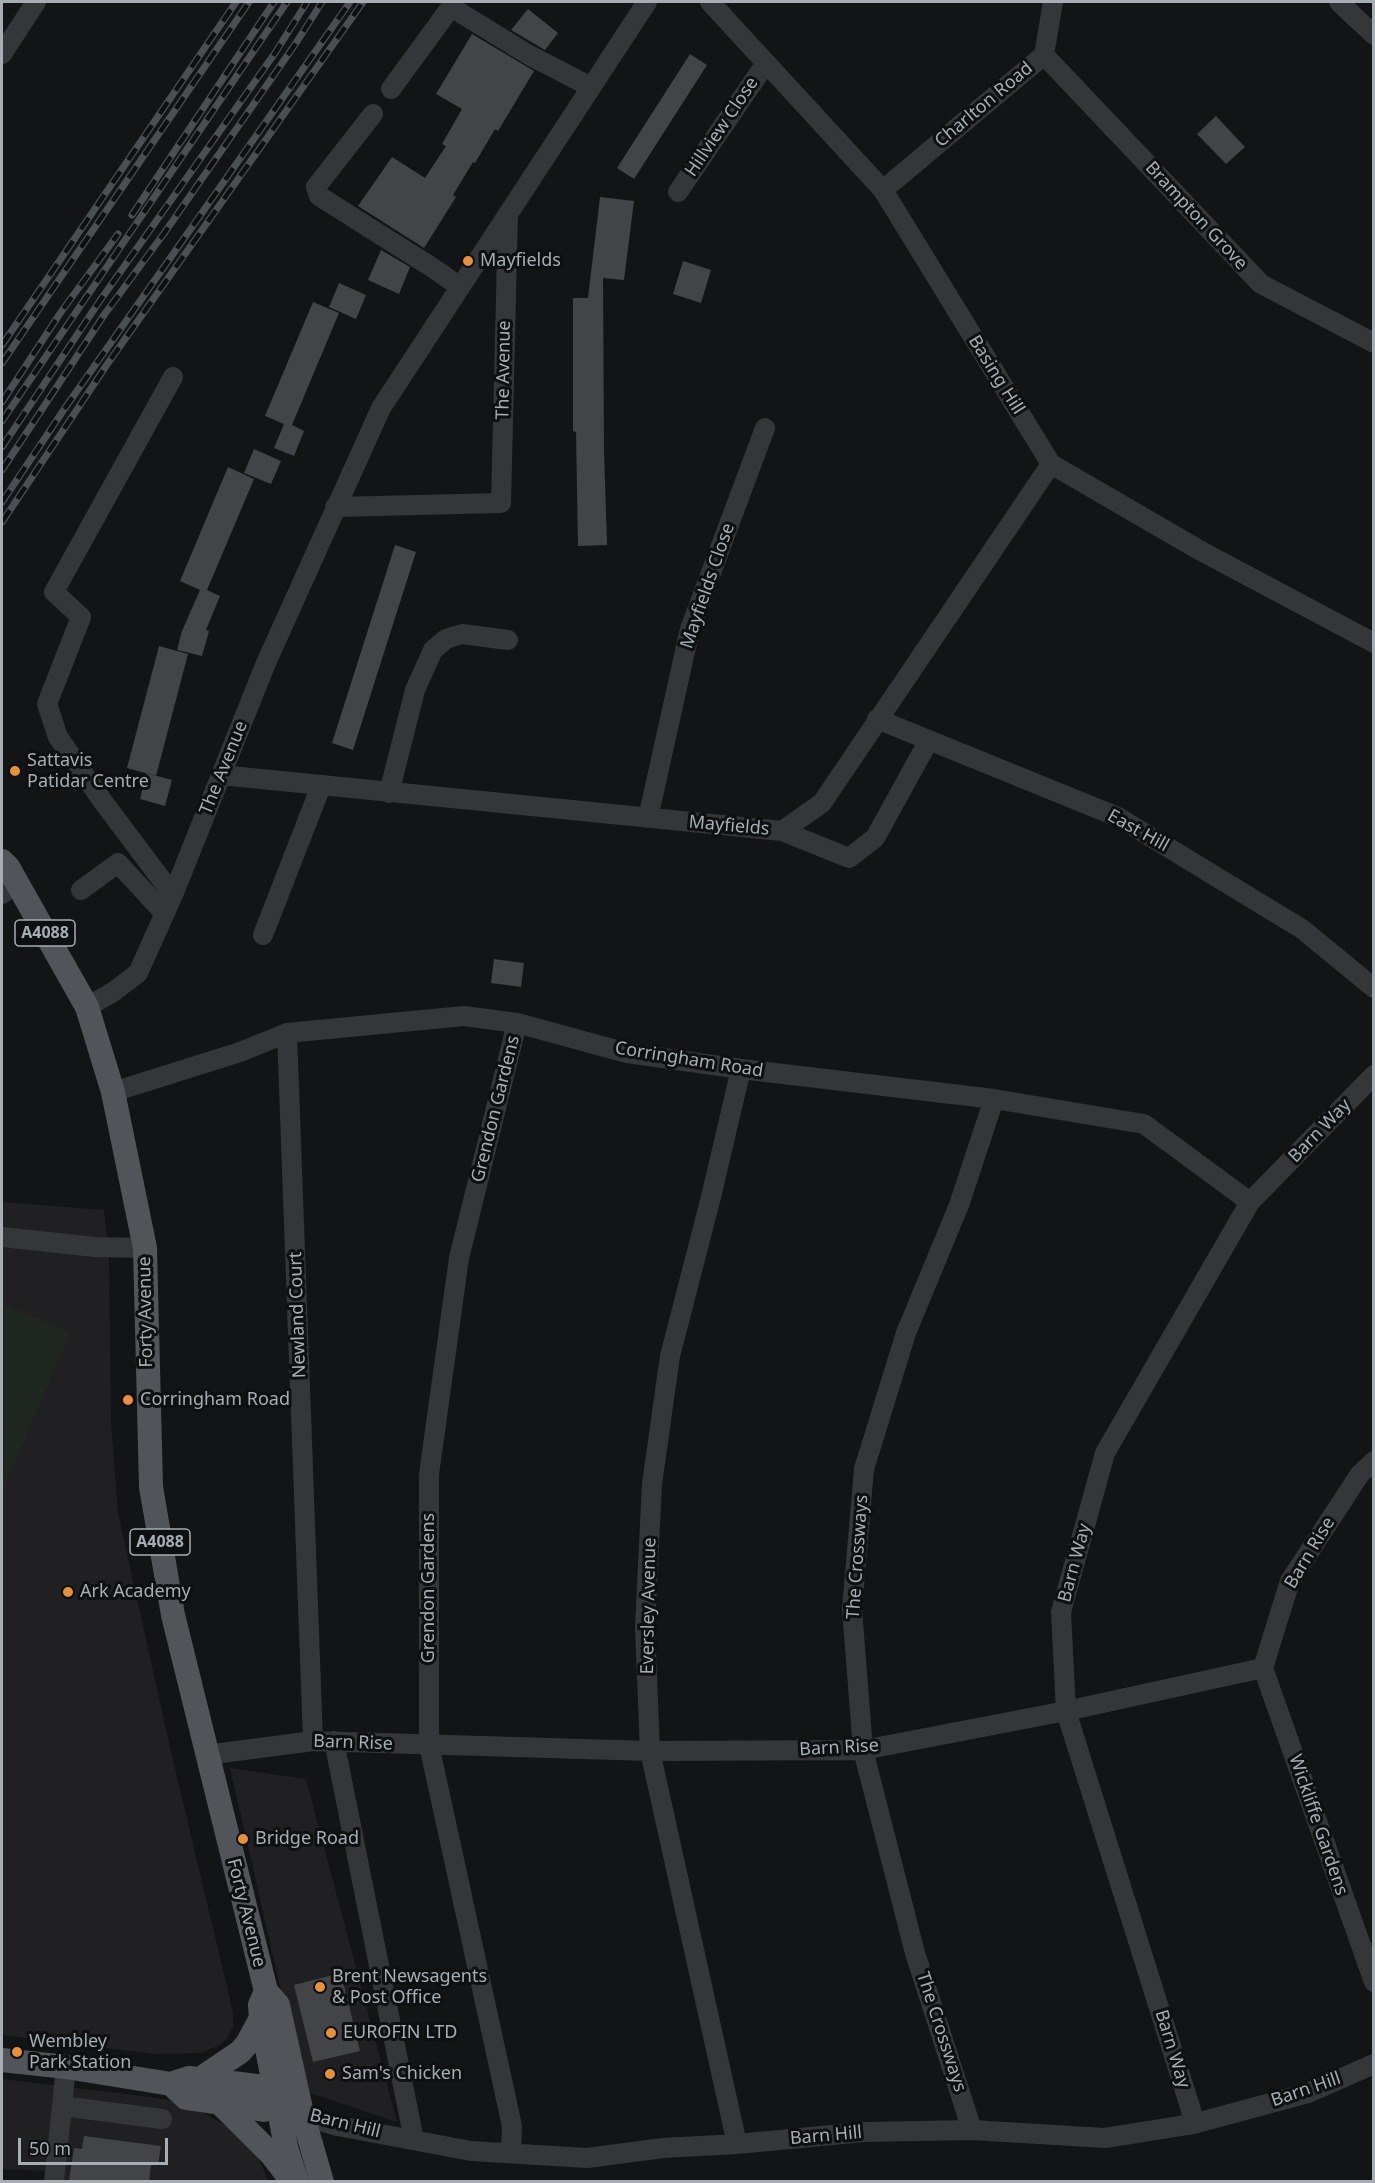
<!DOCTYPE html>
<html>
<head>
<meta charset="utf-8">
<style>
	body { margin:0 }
	#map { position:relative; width:1375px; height:2183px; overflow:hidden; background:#131415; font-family:"Noto Sans",sans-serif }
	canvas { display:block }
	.frame { position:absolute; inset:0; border:3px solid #a6adb4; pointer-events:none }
	.scale { position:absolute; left:18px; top:2138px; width:150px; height:27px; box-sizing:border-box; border:3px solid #a6adb4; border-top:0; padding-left:8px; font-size:18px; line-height:21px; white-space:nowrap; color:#a6adb4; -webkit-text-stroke:4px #0e0f10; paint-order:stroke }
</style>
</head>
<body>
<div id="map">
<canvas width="1375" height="2183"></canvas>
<div class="frame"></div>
<div class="scale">50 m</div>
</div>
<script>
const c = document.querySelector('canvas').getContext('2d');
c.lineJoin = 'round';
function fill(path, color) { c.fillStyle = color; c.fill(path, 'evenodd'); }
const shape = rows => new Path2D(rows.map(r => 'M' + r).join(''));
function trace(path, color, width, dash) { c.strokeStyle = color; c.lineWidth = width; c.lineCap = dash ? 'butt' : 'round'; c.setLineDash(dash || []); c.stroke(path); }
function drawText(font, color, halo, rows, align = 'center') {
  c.font = font + ' "Noto Sans",sans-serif'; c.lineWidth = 6; c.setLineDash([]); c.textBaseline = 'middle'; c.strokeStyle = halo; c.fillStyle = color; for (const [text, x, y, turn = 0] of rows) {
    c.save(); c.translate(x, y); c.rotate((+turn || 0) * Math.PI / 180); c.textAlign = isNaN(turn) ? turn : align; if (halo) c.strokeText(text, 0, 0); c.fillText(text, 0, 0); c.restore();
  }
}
fill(shape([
	[2,1202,104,1210,109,1255,111,1423,118,1513,171,1752,233,2012,233,2027,227,2038,220,2045,201,2053,155,2054,2,2035],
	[230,1768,306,1779,397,2122,304,2091],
	[2,2079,142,2096,168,2100,194,2108,236,2131,258,2156,268,2181,45,2182,45,2171,2,2169]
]), '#202022');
fill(shape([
	[2,1303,70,1333,2,1492]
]), '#202720');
fill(shape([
	[528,9,558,33,545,50,511,30],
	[472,34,534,71,498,131,495,129,475,163,473,162,453,195,456,197,424,248,358,206,392,157,425,178,446,146,442,144,462,109,436,94],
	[690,54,707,65,634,179,617,168],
	[1216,116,1245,147,1226,164,1197,134],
	[600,197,634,201,624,280,603,278,604,451,607,545,578,546,576,432,573,431,573,298,588,298],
	[381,250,410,267,399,294,368,280],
	[683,261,711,270,701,303,673,294],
	[339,283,366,295,356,319,329,307],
	[313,302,339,313,292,425,304,431,294,456,274,448,284,424,265,416],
	[254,449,281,461,271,484,244,473],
	[228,467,254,479,207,590,220,596,206,630,209,631,202,656,177,650,182,631,200,590,180,581],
	[395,545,416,552,353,750,332,743],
	[159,646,188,654,156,776,127,768],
	[146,773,172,780,165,806,140,799],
	[494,959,524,963,521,987,491,983],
	[341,1973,360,2051,313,2062,294,1985],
	[84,2136,161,2146,158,2165,151,2164,149,2181,69,2181,74,2148,82,2149]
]), '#434448');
trace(shape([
	[710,2,883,190,1051,464,1201,551,1374,643],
	[1339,2,1374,35],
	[2,54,36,2],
	[1044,55,1261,284,1374,343],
	[391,89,451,7,529,55,591,87],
	[373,114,316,187,319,196,433,268,460,287],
	[883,190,1044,55,1053,2],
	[678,192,766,63],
	[173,377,54,592,81,617,47,704,58,737,104,803,173,895],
	[335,507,501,503,508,214],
	[877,719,1118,817,1302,929,1374,988],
	[221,775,782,831,822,803,1051,464],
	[389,793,415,690,433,650,446,639,462,634,508,640],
	[648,818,690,629,765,428],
	[782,831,849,858,875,838,929,740],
	[81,890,118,863,165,914],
	[2,894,17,884],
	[263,935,321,786],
	[87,1007,113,992,138,973,173,895,266,663,381,408,647,2],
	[287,1033,313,1741],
	[113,1092,240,1052,287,1033,464,1016,517,1023,627,1053,741,1069,994,1099,1144,1124,1250,1202],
	[2,1237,95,1247,145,1248],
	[1263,1668,1374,1982],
	[1263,1668,1290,1581,1360,1474,1374,1461],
	[334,1741,414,2140],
	[206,1755,313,1741,650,1751,863,1750,1066,1711,1263,1668],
	[62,2106,162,2119],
	[294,2109,320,2121,338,2126,471,2151,587,2158,663,2148,737,2144,864,2132,972,2130,1105,2138,1193,2124,1308,2093,1374,2064],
	[1193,2124,1191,2110,1066,1711,1061,1612,1105,1453,1250,1202,1374,1075],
	[972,2130,915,1953,863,1750,852,1609,864,1469,906,1333,959,1205,994,1099],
	[737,2144,650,1751,645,1627,652,1484,670,1356,711,1197,741,1069],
	[511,2153,512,2126,429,1745,429,1474,459,1258,517,1023],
	[54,2182,66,2067]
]), '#35363a', 20);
trace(shape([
	[2,861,8,867,87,1007,113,1092,145,1248,151,1487,173,1615,266,1991,260,2005,261,2018,286,2147,297,2182],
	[266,1991,278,2005,302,2113,322,2182],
	[2,2060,66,2067,171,2084,189,2078,249,2085,263,2087,276,2100],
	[200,2079,240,2052,247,2044,261,2018],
	[171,2084,186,2098,220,2103,264,2110,276,2100],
	[220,2103,272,2155,291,2180]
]), '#515458', 24);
const rail = shape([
	[132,215,274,2],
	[2,345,236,2],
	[2,363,249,2],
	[2,402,61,312,118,234],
	[2,421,287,2],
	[2,447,99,302,275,53,307,2],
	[2,470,104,315,165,232,296,43,322,2],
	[2,502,65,408,350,2],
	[2,522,106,366,363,2]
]);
trace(rail, '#4c4f52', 7);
trace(rail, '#0e0f10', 4.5, [14]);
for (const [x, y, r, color] of [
	[468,261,6,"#e4903d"],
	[15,771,6,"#e4903d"],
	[128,1400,6,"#e4903d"],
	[68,1592,6,"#e4903d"],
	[243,1839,6,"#e4903d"],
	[320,1987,6,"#e4903d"],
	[331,2033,6,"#e4903d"],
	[17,2052,6,"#e4903d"],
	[330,2074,6,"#e4903d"]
]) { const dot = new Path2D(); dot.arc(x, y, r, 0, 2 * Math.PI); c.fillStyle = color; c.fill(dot); trace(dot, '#0e0f10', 2); }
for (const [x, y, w] of [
	[45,933,60],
	[160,1542,60]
]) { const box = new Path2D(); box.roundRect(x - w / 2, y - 13, w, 26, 4.5); c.fillStyle = '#0e0f10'; c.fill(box); trace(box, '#a6adb4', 1.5); }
drawText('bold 16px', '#a6adb4', null, [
	["A4088",45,933],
	["A4088",160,1542]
]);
drawText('18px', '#a6adb4', '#0e0f10', [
	["Charlton Road",984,105,-40],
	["Hillview Close",722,127,-56],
	["Brampton Grove",1196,216,47],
	["The Avenue",504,370,-89],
	["Basing Hill",996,375,58],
	["Mayfields Close",708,586,-71],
	["The Avenue",224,768,-68],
	["Mayfields",729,826,5],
	["East Hill",1138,831,29],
	["Corringham Road",689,1060,9],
	["Grendon Gardens",496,1109,-76],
	["Barn Way",1320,1131,-46],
	["Forty Avenue",146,1312,-91],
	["Newland Court",298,1315,-92],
	["Barn Rise",1310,1553,-59],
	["The Crossways",858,1557,-86],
	["Barn Way",1075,1563,-75],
	["Grendon Gardens",429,1588,-90],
	["Eversley Avenue",649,1606,-89],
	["Barn Rise",353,1743,2],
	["Barn Rise",839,1748,-3],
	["Wickliffe Gardens",1318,1825,71],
	["Forty Avenue",246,1913,76],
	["The Crossways",941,2032,72],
	["Barn Way",1172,2049,73],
	["Barn Hill",1306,2090,-19],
	["Barn Hill",345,2124,14],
	["Barn Hill",826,2136,-5]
]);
drawText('18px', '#a6adb4', '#0e0f10', [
	["Mayfields",480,261],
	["Sattavis",27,761],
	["Patidar Centre",27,782],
	["Corringham Road",140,1400],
	["Ark Academy",80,1592],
	["Bridge Road",255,1839],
	["Brent Newsagents",332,1977],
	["& Post Office",332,1998],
	["EUROFIN LTD",343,2033],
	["Wembley",29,2042],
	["Park Station",29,2063],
	["Sam's Chicken",342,2074]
], 'left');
</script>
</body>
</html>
